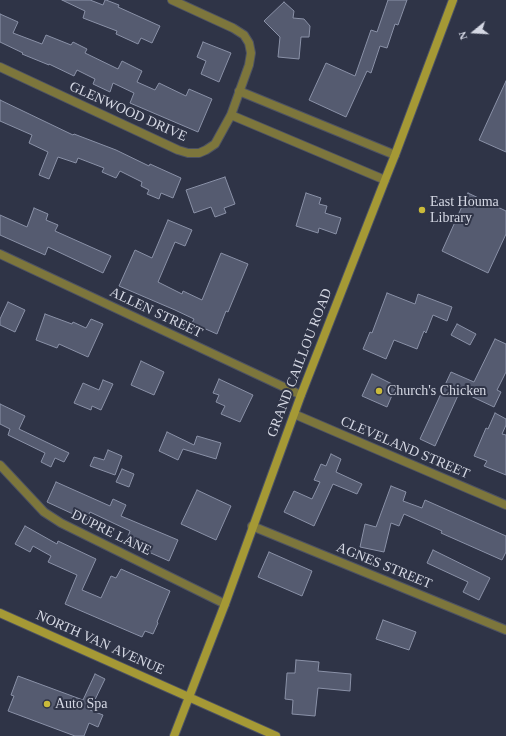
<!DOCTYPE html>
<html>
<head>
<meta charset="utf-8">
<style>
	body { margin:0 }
	#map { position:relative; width:506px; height:736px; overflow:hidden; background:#2f3447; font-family:"Times New Roman",serif }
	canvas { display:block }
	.north { position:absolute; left:454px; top:12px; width:40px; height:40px; -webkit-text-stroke:3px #2f3447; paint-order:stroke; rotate:252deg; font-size:11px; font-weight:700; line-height:16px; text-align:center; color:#d5d8e4 }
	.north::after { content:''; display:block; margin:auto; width:14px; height:18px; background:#d5d8e4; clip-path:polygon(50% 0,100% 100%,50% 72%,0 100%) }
</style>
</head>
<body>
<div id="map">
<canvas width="506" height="736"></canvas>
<div class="north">N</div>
</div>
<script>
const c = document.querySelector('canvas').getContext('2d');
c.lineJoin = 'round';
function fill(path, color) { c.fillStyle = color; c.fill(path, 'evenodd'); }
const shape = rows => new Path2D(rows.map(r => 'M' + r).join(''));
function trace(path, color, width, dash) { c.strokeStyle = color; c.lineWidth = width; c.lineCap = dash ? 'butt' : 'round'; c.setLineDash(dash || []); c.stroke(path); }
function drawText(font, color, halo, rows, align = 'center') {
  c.font = font + ' "Times New Roman",serif'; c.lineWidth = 4; c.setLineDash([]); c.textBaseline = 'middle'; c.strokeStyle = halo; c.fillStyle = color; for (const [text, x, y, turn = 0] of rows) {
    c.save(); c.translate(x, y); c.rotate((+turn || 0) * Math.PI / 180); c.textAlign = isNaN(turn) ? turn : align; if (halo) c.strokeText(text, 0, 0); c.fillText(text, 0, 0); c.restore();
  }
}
const building = shape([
	[62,0,90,0,103,5,105,0,106,0,119,5,118,7,160,26,152,43,141,38,138,44,116,34,117,31,83,18,85,11,62,0],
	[388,0,407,0,398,25,395,24,387,48,380,46,371,73,367,71,346,117,309,100,326,63,355,76,371,30,377,32,388,0],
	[284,2,294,11,293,18,304,19,310,26,309,37,301,37,299,59,278,57,280,37,264,21,284,2],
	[0,14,18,22,13,33,42,44,46,35,71,45,73,42,87,49,85,53,118,69,122,61,142,71,137,82,155,90,159,83,186,96,189,89,212,99,198,132,130,103,134,93,113,83,110,92,93,84,95,79,77,70,74,76,49,64,49,65,22,54,23,53,0,42,0,14],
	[203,42,231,53,219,82,201,74,206,61,197,57,203,42],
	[506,81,506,152,479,140,506,81],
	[0,100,73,135,74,134,116,150,149,166,150,164,181,178,173,198,161,193,159,199,147,194,149,190,141,186,142,182,120,171,116,178,102,172,104,168,78,158,76,163,58,157,49,179,39,175,48,152,29,143,32,135,0,121,0,100],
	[225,177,235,204,224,208,226,213,215,217,211,207,194,213,186,190,225,177],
	[306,193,321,198,319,204,327,206,325,213,341,218,336,234,319,228,318,233,296,226,306,193],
	[468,193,506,211,506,234,488,273,442,251,468,193],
	[34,208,48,214,46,220,58,225,55,231,111,256,103,273,48,247,45,255,0,235,0,215,27,227,34,208],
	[168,220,192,230,185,246,175,242,158,282,182,294,183,291,202,300,221,253,248,264,228,312,226,311,217,334,192,323,194,319,175,310,119,286,135,250,152,258,168,220],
	[387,293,415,304,418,294,452,307,447,321,433,315,426,333,424,331,417,349,394,340,386,359,363,349,370,332,372,333,387,293],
	[8,302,25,310,15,332,0,325,0,319,8,302],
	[45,314,72,324,73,322,86,328,91,319,103,324,88,357,59,344,57,348,36,340,45,314],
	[457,324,476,334,470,345,451,335,457,324],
	[495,339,506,344,506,372,497,390,501,392,494,407,460,391,435,446,420,439,451,372,474,382,495,339],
	[141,361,164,372,154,395,131,385,141,361],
	[372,374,396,386,387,407,362,396,372,374],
	[219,379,253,395,240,422,221,414,225,406,216,402,219,395,213,393,219,379],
	[103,380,113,384,101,410,92,406,91,410,74,403,83,383,99,390,103,380],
	[0,404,25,416,19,429,69,453,64,462,55,458,51,467,41,462,45,453,8,435,10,429,0,424,0,404],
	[495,413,506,419,506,425,502,434,506,435,506,475,484,466,487,461,474,456,486,428,488,429,495,413],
	[167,432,194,445,197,436,221,443,216,459,183,449,178,460,159,451,167,432],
	[108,450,122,456,115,475,90,466,94,457,104,460,108,450],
	[331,454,341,459,336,472,362,484,357,494,333,484,314,526,284,512,294,491,312,499,320,482,314,480,321,464,326,466,331,454],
	[122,469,134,474,129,487,116,482,122,469],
	[56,482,110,506,113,499,126,505,121,516,178,540,169,561,126,542,130,531,90,512,86,520,47,502,56,482],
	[391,486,406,492,403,501,422,508,425,500,506,536,506,552,502,560,441,533,442,531,404,514,399,526,391,523,384,552,360,547,365,524,376,527,391,486],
	[197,490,231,506,216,540,181,524,197,490],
	[25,526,57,544,58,541,96,559,82,590,101,598,111,576,116,578,121,569,170,591,157,622,158,623,153,634,145,631,142,637,65,604,77,575,48,562,51,556,33,546,30,552,15,544,25,526],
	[433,550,490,578,479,600,463,592,468,582,427,563,433,550],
	[269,552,312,571,302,596,258,577,269,552],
	[383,620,416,632,409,650,376,639,383,620],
	[296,660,319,662,318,671,351,674,350,691,318,688,315,716,292,714,293,700,285,699,287,673,295,673,296,660],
	[95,674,105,679,90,710,103,715,98,727,89,723,84,736,75,736,8,711,14,696,11,695,18,676,83,700,95,674]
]);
fill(building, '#555b70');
trace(building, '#8a91a7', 1);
const minor = shape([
	[0,67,178,150,188,153,199,153,206,150,215,144,231,115,249,65,251,53,249,43,244,35,233,28,172,0],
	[239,91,395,155],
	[231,115,385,180],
	[0,254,301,395],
	[294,414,506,505],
	[0,465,44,512,61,523,225,604],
	[252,526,506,630]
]);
const secondary = shape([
	[0,613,276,736],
	[174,736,225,604,301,395,385,180,395,155,453,0]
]);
trace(minor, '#4d5263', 10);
trace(secondary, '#4d5263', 10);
trace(minor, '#7d763c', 8);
trace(secondary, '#a59935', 8);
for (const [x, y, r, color] of [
	[422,210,4,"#caba3a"],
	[379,391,4,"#caba3a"],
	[47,704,4,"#caba3a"]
]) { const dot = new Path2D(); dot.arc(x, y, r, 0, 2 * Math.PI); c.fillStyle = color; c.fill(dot); trace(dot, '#2f3447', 1.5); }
drawText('14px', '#d5d8e4', '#2f3447', [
	["GLENWOOD DRIVE",128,112,24],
	["ALLEN STREET",156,313,25],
	["GRAND CAILLOU ROAD",300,363,-69],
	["CLEVELAND STREET",405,448,23],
	["DUPRE LANE",111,533,26],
	["AGNES STREET",384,566,22],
	["NORTH VAN AVENUE",100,643,24]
]);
drawText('14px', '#d5d8e4', '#2f3447', [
	["East Houma",430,202],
	["Library",430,218],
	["Church's Chicken",387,391],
	["Auto Spa",55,704]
], 'left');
</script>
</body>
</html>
